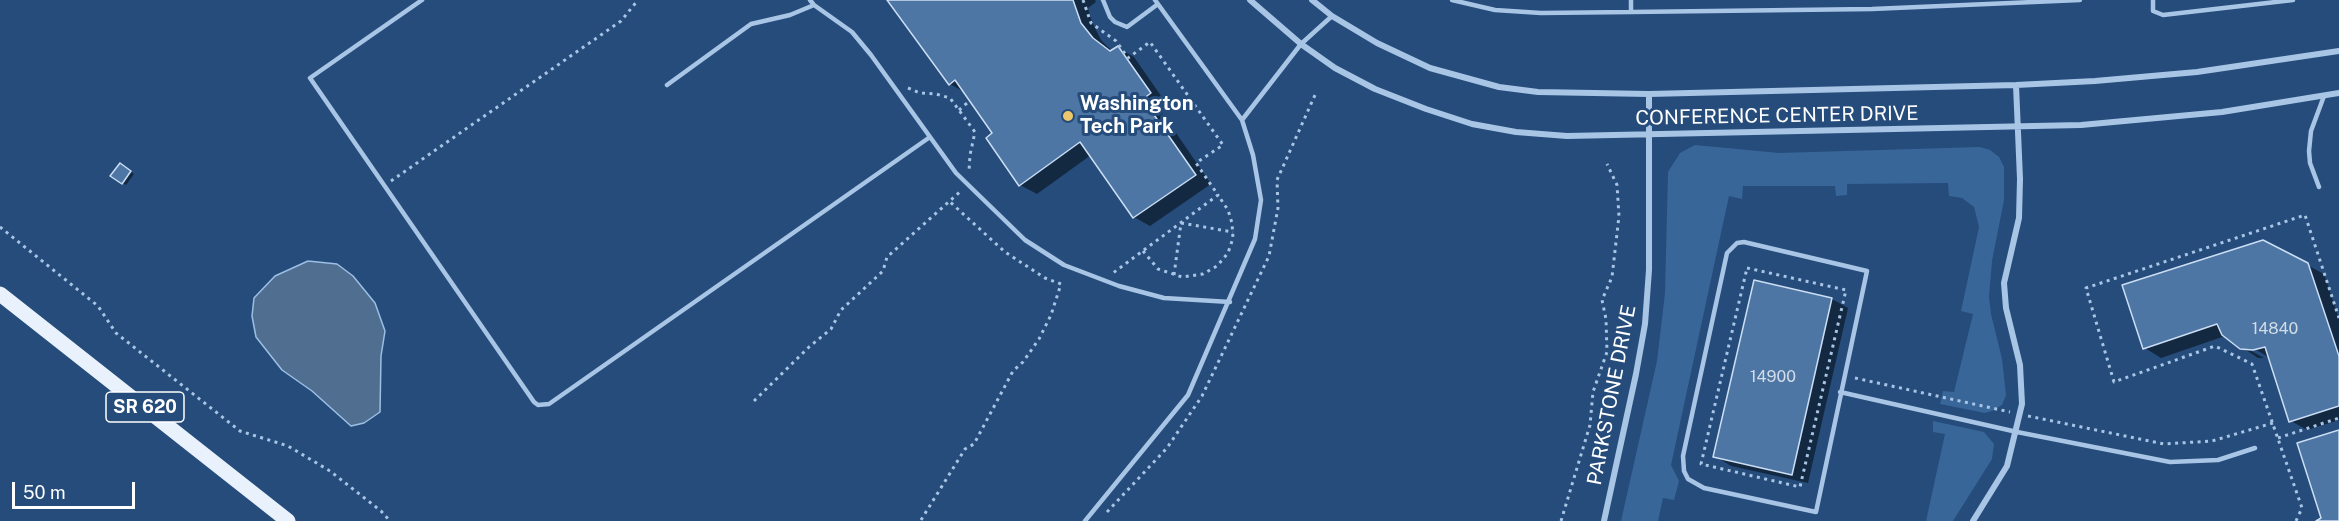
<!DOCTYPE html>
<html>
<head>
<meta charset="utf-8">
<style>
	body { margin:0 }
	#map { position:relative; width:2339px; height:521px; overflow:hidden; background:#254c7b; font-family:"Public Sans",sans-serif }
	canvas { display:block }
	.scale { position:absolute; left:12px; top:482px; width:123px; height:27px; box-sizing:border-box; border:3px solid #fff; border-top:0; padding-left:8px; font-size:18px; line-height:21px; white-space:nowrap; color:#fff; -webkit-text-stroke:4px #254c7b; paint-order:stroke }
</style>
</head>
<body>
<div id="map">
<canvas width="2339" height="521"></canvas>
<div class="scale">50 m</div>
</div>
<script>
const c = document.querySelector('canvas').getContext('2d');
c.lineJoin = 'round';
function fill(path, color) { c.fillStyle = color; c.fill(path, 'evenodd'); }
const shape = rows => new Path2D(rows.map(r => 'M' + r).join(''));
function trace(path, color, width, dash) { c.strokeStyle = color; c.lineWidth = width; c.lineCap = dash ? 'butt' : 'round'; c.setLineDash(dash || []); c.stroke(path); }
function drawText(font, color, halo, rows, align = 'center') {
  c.font = font + ' "Public Sans",sans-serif'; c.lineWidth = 6; c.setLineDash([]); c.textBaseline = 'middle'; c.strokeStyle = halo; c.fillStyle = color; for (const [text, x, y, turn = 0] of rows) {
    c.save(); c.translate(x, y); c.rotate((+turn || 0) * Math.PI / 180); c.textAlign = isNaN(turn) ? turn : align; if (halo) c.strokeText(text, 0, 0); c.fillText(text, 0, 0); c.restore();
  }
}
fill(shape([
	[1695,145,1779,153,1980,147,1990,150,1999,157,2004,167,2004,200,1992,261,1989,297,1991,314,2002,359,2006,395,2002,405,1992,411,1985,413,1940,404,1943,391,1954,392,1973,314,1961,311,1979,227,1974,207,1962,198,1949,196,1948,183,1847,184,1847,195,1836,196,1835,186,1743,186,1742,199,1729,196,1671,465,1679,481,1674,500,1663,498,1658,521,1621,521,1657,361,1665,293,1668,172,1680,153],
	[1933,421,1984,432,1994,444,1992,459,1953,521,1926,521,1945,434,1933,432]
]), '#386699');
const water = shape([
	[308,261,337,264,353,276,375,303,385,331,381,356,380,412,364,423,351,426,312,391,282,370,256,337,252,316,254,298,275,276,308,261]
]);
fill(water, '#506e90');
trace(water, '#9cc0e5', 1.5);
fill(shape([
	[887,0,1095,0,1096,2,1088,8,1092,22,1101,40,1112,51,1118,48,1134,57,1166,103,1159,108,1211,184,1150,226,1134,217,1091,155,1037,194,1020,185,994,134,966,93,950,84],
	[124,167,134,174,126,185,122,183],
	[2307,265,2324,274,2339,319,2339,420,2307,430,2291,421,2270,358,2248,345,2246,348,2264,358,2258,358,2225,336,2161,358,2145,348],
	[1755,282,1832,299,1848,308,1808,483,1731,466,1715,456]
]), '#0007');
const building = shape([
	[887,0,1073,0,1081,23,1093,38,1110,51,1118,46,1151,93,1143,99,1196,175,1133,218,1080,142,1019,186,986,138,992,133,955,80,949,85,887,0],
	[120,163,131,171,122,184,110,176,120,163],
	[2263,240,2308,263,2339,356,2339,406,2289,422,2265,347,2253,350,2240,349,2222,335,2217,324,2143,349,2122,285,2263,240],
	[1754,280,1832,298,1792,475,1713,457,1754,280],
	[2339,430,2339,521,2316,521,2321,518,2297,443,2339,430]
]);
fill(building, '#4d76a4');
trace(building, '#cbdef4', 1.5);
trace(shape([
	[1083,0,1091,23,1116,41,1128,58,1150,42,1223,145,1196,163,1218,195,1113,273],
	[908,88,920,93,936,94,950,98,975,132,970,155,969,171],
	[959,110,967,103],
	[391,181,621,21,638,0],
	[0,227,98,306,116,333,240,431,288,446,330,471,381,511,390,521],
	[1143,251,1158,269,1182,277,1203,274,1217,266,1228,253,1233,238,1232,223,1228,210,1218,195],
	[1747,268,1846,290,1800,487,1701,464,1747,268],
	[1174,275,1181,223,1233,232],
	[1855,378,2010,412],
	[754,401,809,347,831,329,841,310,883,271,887,257,962,190],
	[2028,416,2164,444,2212,441,2273,423],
	[2278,438,2339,418],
	[1107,512,1167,448,1202,396,1269,256,1278,208,1277,180,1315,95],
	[921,520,965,449,974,444,1013,371,1023,362,1039,339,1051,315,1061,284,1045,278,1005,252,949,201],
	[1561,521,1590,425,1593,392,1607,352,1606,319,1602,300,1612,277,1619,216,1617,185,1607,164],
	[2296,521,2302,508,2252,364,2215,346,2114,382,2086,288,2305,215,2339,318]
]), '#a8c5e5', 3, [3, 4.5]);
trace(shape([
	[422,0,310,78,534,402,538,405,549,404,930,137],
	[810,0,814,5,852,32,871,55,956,173,1025,240,1064,265,1119,286,1164,298,1230,302],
	[1103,0,1110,17,1115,22,1127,27,1158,4],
	[1452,0,1495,10,1541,13,1631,12],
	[1631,0,1631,12,1872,9,2080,0],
	[2153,0,2153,11,2163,15,2293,0],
	[667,85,751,24,790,15,814,5],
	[1242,120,1301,44,1332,16],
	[2319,187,2310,163,2309,151,2311,131,2324,96],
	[1744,242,1867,271,1816,512,1704,488,1688,479,1684,471,1683,456,1727,253,1737,243,1744,242],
	[1840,392,2017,432,2170,462,2218,460,2255,448],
	[1085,521,1188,395,1255,239,1261,200,1253,155,1242,120,1155,0]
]), '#a8c5e5', 4.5);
trace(shape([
	[1250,0,1301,44,1335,68,1375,89,1426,109,1472,124,1516,132,1567,136,2081,125,2222,112,2339,93],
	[1312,0,1332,16,1377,43,1430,68,1499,87,1538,92,1649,94,2016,85,2095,81,2197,72,2339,51],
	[1604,521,1636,374,1645,324,1649,270,1649,94],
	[1973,521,2007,466,2022,404,2020,365,2006,308,2004,283,2019,218,2020,179,2016,85]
]), '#a8c5e5', 6);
trace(shape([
	[0,294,288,521]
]), '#e8f1fc', 15);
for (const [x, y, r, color] of [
	[1068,116,6,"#eec66c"]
]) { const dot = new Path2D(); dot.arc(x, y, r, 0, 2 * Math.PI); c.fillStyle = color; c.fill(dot); trace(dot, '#254c7b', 2); }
drawText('16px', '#d2dde8', null, [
	["14840",2275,329],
	["14900",1773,377]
]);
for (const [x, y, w] of [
	[145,407,78]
]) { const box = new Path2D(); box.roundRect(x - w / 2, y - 15, w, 30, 4.5); c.fillStyle = '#254c7b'; c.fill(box); trace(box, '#fff', 1.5); }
drawText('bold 18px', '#fff', null, [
	["SR 620",145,407]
]);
drawText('bold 20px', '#fff', '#254c7b', [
	["Washington",1080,104],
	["Tech Park",1080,127]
], 'left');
drawText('20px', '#fff', '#254c7b', [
	["CONFERENCE CENTER DRIVE",1777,116,-1],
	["PARKSTONE DRIVE",1612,395,-79]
]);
</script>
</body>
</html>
